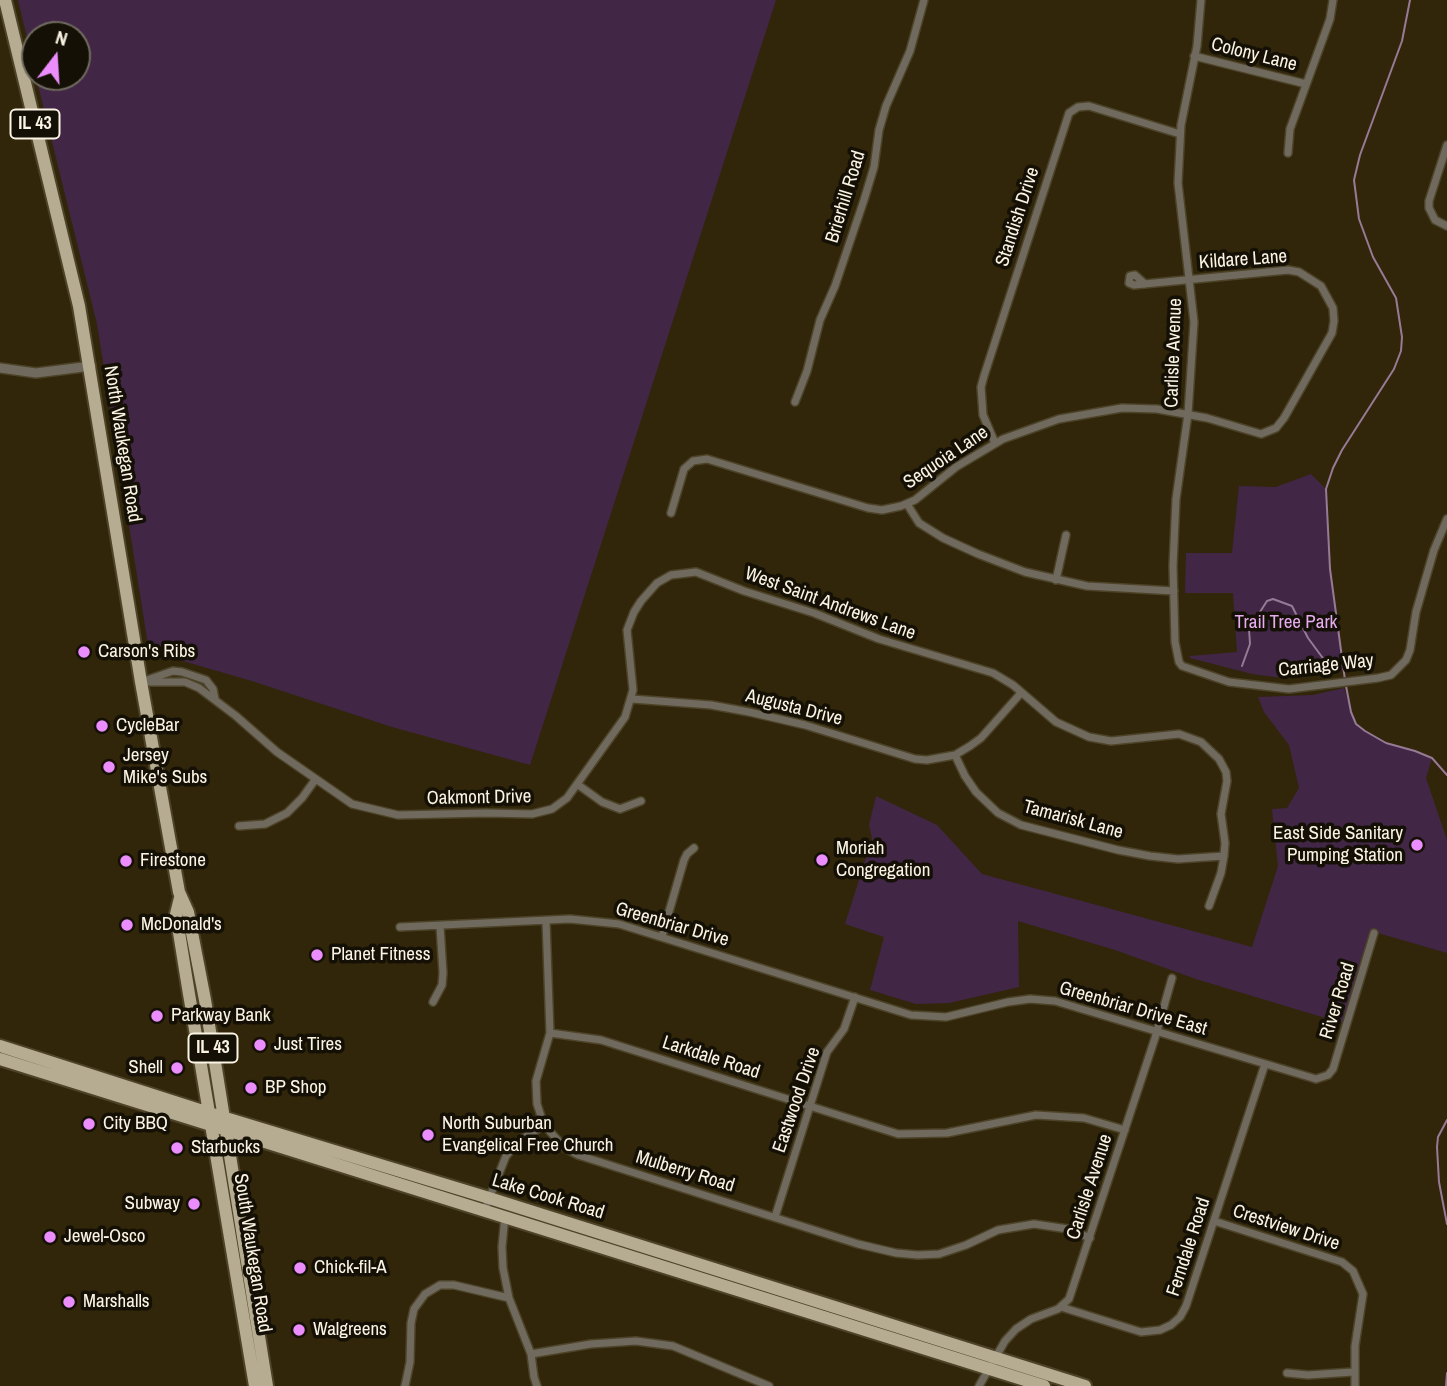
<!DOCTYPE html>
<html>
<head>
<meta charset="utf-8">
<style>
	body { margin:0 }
	#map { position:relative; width:1447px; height:1386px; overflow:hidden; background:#31260a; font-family:"Archivo Narrow",sans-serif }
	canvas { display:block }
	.north { position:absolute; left:21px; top:21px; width:70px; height:70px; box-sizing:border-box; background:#141005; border:2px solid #706b5e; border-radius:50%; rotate:17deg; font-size:19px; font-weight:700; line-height:28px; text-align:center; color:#fbf4e4 }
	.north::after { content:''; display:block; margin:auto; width:24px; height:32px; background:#eb8dfc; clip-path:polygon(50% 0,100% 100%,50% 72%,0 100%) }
</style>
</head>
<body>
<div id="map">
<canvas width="1447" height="1386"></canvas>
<div class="north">N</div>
</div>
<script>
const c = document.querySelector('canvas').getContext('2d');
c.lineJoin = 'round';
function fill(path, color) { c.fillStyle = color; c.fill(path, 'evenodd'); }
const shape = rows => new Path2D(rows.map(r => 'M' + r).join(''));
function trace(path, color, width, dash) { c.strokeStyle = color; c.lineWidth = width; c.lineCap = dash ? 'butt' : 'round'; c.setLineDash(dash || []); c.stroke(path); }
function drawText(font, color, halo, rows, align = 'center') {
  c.font = font + ' "Archivo Narrow",sans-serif'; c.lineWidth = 7; c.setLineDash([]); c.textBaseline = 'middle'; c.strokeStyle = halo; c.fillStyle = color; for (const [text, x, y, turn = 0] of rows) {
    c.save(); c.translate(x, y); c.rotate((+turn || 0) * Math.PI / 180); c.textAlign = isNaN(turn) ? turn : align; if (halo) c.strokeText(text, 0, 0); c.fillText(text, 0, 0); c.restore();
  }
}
fill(shape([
	[18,0,776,0,530,765,392,727,255,682,149,651,97,324,36,77,77,77,77,35,35,35,35,71],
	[1311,474,1326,489,1330,569,1343,670,1296,677,1275,677,1252,674,1190,658,1190,656,1237,652,1233,593,1185,593,1186,553,1232,553,1239,486,1276,487],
	[1344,688,1356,724,1364,731,1386,743,1415,751,1432,758,1426,778,1447,840,1447,953,1371,931,1342,1023,1196,979,1115,950,1018,921,1019,987,949,1003,916,1004,870,990,884,937,845,924,872,839,869,825,876,796,937,825,982,874,1252,947,1278,866,1272,809,1287,808,1299,788,1289,745,1264,712,1258,697,1313,695]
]), '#412646');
trace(shape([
	[1242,666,1250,644,1249,629,1267,601,1273,599,1292,606,1308,638,1325,661,1343,666],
	[1345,680,1330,569,1326,489,1333,468,1342,450,1394,369,1401,351,1402,337,1396,298,1373,257,1359,219,1354,180,1360,155,1402,41,1410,0],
	[1346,686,1351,712,1356,724,1365,731,1386,743,1415,751,1432,758,1447,775],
	[1447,1120,1438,1137,1437,1147,1439,1182,1447,1224],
	[1446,1386,1447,1373]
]), '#977a95', 2);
const minor = shape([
	[1201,0,1197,46,1181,125,1178,183,1194,322,1188,414,1176,499,1173,566,1175,642,1179,662,1182,666,1229,682,1289,689,1378,678,1391,675,1406,660,1410,650,1416,612,1434,550,1447,519],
	[1194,56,1306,84],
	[1447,145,1429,201,1429,208,1435,220,1447,226],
	[1288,153,1290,129,1330,19,1333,0],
	[795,402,807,371,820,320,835,286,864,200,874,167,879,130,886,106,910,51,924,0],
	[995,443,983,415,981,387,984,376,1069,113,1078,107,1089,106,1180,134],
	[907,504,919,523,943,538,978,554,1025,572,1087,586,1174,591],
	[671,513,684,469,693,461,707,459,868,508,882,510,901,506,915,500,956,467,1003,439,1059,419,1122,408,1157,409,1207,418,1261,434,1276,428,1284,418,1332,333,1334,321,1333,308,1321,286,1299,272,1288,270,1134,285,1129,283,1130,276,1135,275,1145,284],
	[1056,580,1066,535],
	[147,680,173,671,182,672,206,680,213,689,215,699],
	[141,682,185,682,199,688,236,716,277,752,352,804,398,815,486,813,532,814,552,809,567,798,625,717,633,690,627,630,634,612,641,601,657,583,671,575,696,572,744,591,814,613,879,639,993,673,1013,685,1056,722,1089,737,1111,741,1179,734,1201,742,1219,759,1226,772,1227,781,1221,814,1225,843,1224,856,1221,873,1209,906],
	[632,699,711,705,749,712,805,725,915,759,927,760,955,755,970,746,981,738,1021,693],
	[955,755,965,776,976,792,998,813,1021,825,1118,850,1150,856,1178,859,1224,856],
	[577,784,602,802,620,809,641,801],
	[239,826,265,824,287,813,302,798,315,780],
	[546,921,550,1033,536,1081,537,1104,544,1125,565,1148,578,1155,858,1244,896,1253,918,1255,939,1254,966,1245,998,1230,1034,1224,1068,1229,1090,1238],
	[400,927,570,919,619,924,911,1015,946,1017,1008,1002,1030,999,1055,1001,1316,1079,1328,1075,1333,1069,1374,933],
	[662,936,684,860,687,854,694,848],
	[433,1002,442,985,443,973,440,926],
	[550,1033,601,1040,898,1134,947,1133,1036,1115,1084,1118,1125,1130],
	[485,1209,506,1156,518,1142,544,1125],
	[505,1216,502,1247,503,1268,509,1298,531,1354,534,1377,537,1386],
	[775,1217,827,1052,844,1029,855,997],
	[1214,1221,1342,1262,1353,1271,1363,1294,1355,1346,1355,1386],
	[1061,1307,1141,1332,1160,1330,1171,1325,1180,1317,1186,1306,1265,1064],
	[531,1354,591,1344,636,1341,673,1346,769,1386],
	[1287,1373,1308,1375,1353,1372],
	[405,1386,410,1362,411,1323,414,1309,425,1294,440,1285,454,1285,509,1298],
	[979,1386,1005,1341,1016,1329,1031,1319,1058,1309,1069,1299,1155,1038,1172,978]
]);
const tertiary = shape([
	[0,368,36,373,91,366]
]);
const primary = shape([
	[5,0,79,306,141,682,179,892,188,912,205,1000,267,1386],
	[180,898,176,914,188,988,255,1386],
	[0,1046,209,1113,489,1198,1085,1386],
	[0,1059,1044,1386]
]);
trace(minor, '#4d4329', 10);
trace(tertiary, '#4d4329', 12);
trace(primary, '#4d4329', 16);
trace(minor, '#6f6a5d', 7);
trace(tertiary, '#6f6a5d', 9);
trace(primary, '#b6ac91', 12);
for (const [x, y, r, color] of [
	[84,652,7,"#eb8dfc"],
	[102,726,7,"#eb8dfc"],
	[109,767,7,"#eb8dfc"],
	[1417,845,7,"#eb8dfc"],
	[822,860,7,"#eb8dfc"],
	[126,861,7,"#eb8dfc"],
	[127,925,7,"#eb8dfc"],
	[317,955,7,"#eb8dfc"],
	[157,1016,7,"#eb8dfc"],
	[260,1045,7,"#eb8dfc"],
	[177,1068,7,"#eb8dfc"],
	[251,1088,7,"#eb8dfc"],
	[89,1124,7,"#eb8dfc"],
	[428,1135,7,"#eb8dfc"],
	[177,1148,7,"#eb8dfc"],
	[194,1204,7,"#eb8dfc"],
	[50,1237,7,"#eb8dfc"],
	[300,1268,7,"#eb8dfc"],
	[69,1302,7,"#eb8dfc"],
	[299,1330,7,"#eb8dfc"]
]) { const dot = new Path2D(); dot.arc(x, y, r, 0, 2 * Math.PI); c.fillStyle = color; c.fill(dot); trace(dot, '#141005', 2.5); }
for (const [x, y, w] of [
	[35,124,49],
	[213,1048,49]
]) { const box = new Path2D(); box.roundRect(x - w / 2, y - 14.5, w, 29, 5); c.fillStyle = '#141005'; c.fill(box); trace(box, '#fbf4e4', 2); }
drawText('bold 18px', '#fbf4e4', null, [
	["IL 43",35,124],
	["IL 43",213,1048]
]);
drawText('19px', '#fbf4e4', '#141005', [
	["Colony Lane",1254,55,14],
	["Brierhill Road",846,197,-73],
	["Standish Drive",1018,217,-72],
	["Kildare Lane",1243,260,-4],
	["Carlisle Avenue",1174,353,-88],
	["North Waukegan Road",122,444,81],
	["Sequoia Lane",946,458,-34],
	["West Saint Andrews Lane",830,604,20],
	["Carriage Way",1326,666,-6],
	["Augusta Drive",794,708,14],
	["Oakmont Drive",479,798,-1],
	["Tamarisk Lane",1073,820,15],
	["Greenbriar Drive",672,925,16],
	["River Road",1338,1001,-73],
	["Greenbriar Drive East",1133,1009,16],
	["Larkdale Road",711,1058,18],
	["Eastwood Drive",797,1100,-71],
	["Mulberry Road",685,1172,17],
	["Carlisle Avenue",1090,1187,-72],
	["Lake Cook Road",548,1197,17],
	["Crestview Drive",1286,1228,18],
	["Ferndale Road",1189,1247,-72],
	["South Waukegan Road",252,1253,81]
]);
drawText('19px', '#e6abf1', '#141005', [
	["Trail Tree Park",1286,623]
]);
drawText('19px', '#fbf4e4', '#141005', [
	["Carson's Ribs",98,652],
	["CycleBar",116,726],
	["Jersey",123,756],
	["Mike's Subs",123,778],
	["East Side Sanitary",1403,834,"right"],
	["Pumping Station",1403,856,"right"],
	["Moriah",836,849],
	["Congregation",836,871],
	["Firestone",140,861],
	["McDonald's",141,925],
	["Planet Fitness",331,955],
	["Parkway Bank",171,1016],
	["Just Tires",274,1045],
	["Shell",163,1068,"right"],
	["BP Shop",265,1088],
	["City BBQ",103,1124],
	["North Suburban",442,1124],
	["Evangelical Free Church",442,1146],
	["Starbucks",191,1148],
	["Subway",180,1204,"right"],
	["Jewel-Osco",64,1237],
	["Chick-fil-A",314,1268],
	["Marshalls",83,1302],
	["Walgreens",313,1330]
], 'left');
</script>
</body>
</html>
